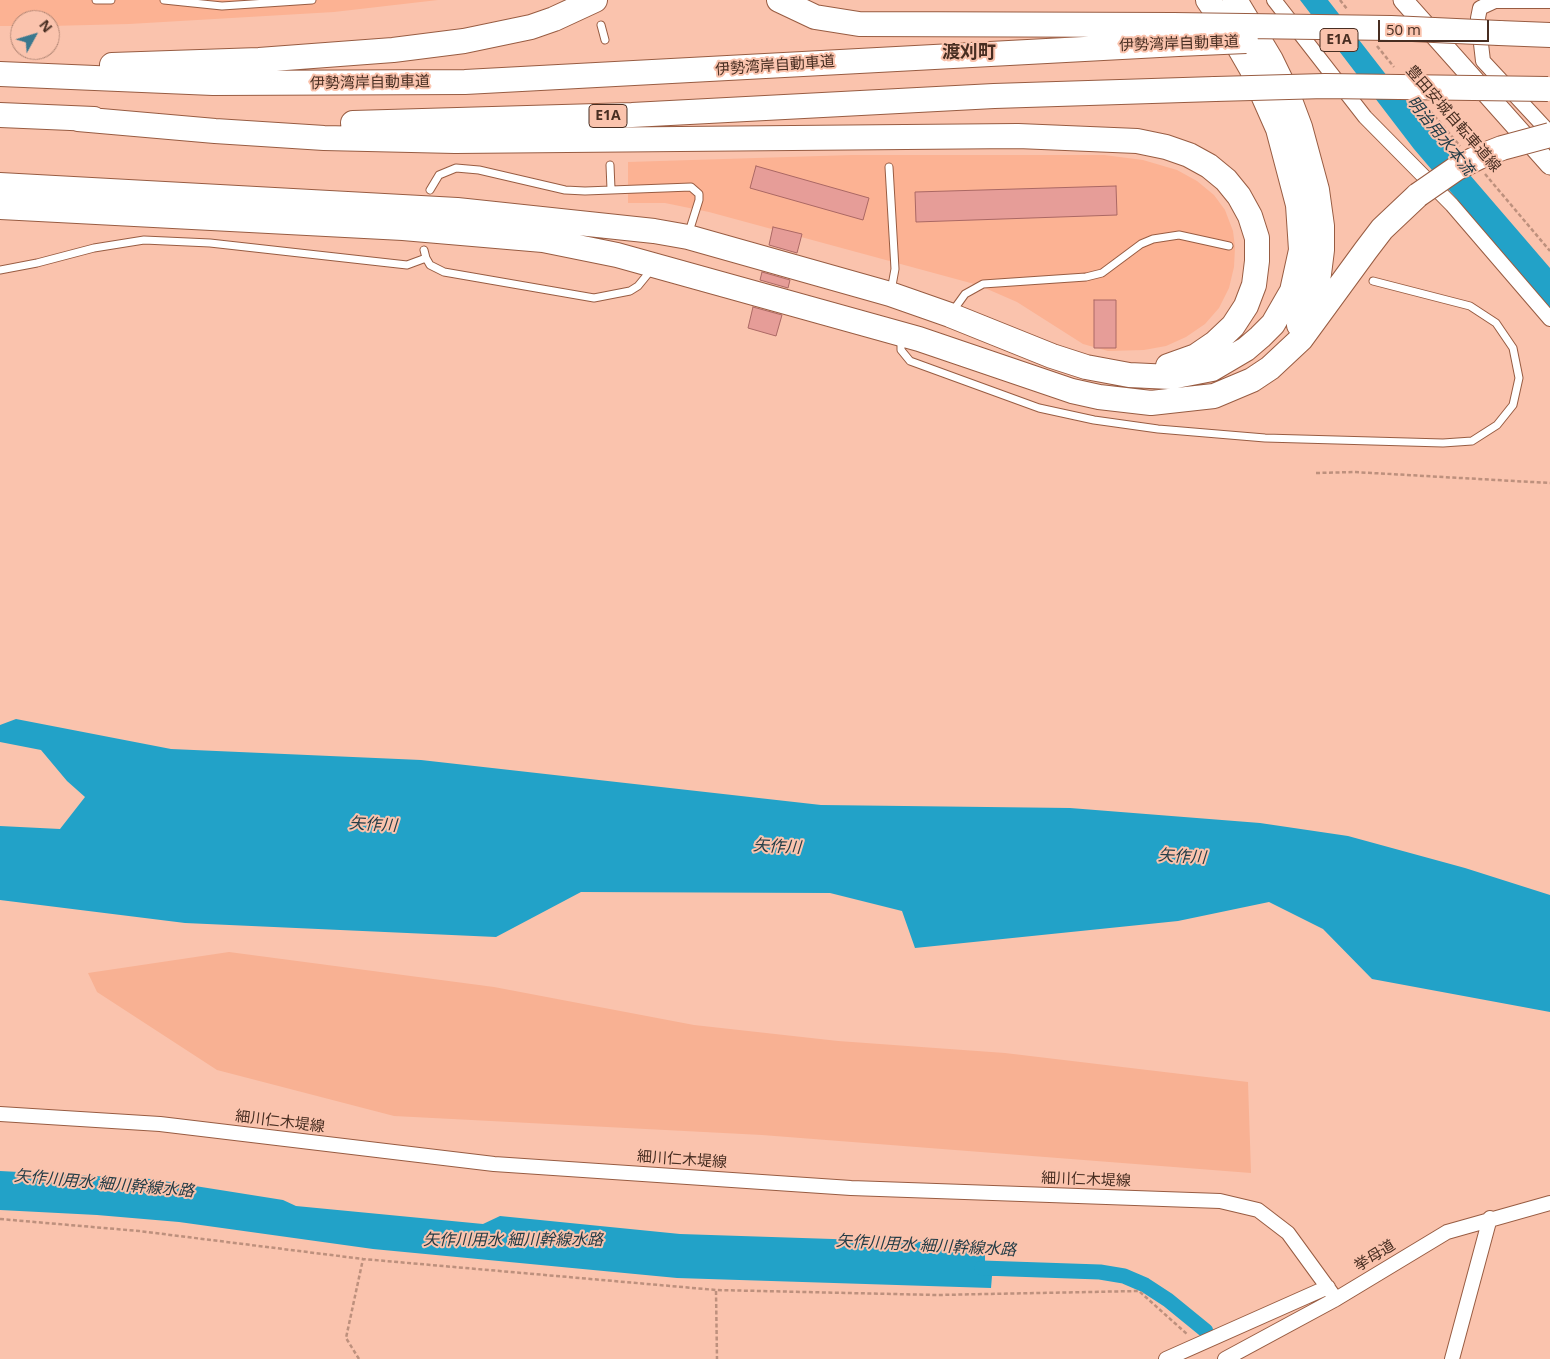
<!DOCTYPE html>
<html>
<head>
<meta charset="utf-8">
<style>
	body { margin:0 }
	#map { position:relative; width:1550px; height:1359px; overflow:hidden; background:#fac3ad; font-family:"Open Sans",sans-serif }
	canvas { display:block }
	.north { position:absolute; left:10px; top:10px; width:50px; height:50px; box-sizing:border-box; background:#fac3ad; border:1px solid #b38775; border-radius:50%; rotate:51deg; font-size:14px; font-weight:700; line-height:20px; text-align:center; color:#482e22 }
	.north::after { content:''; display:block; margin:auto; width:18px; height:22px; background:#3a788e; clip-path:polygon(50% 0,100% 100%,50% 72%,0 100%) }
	.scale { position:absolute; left:1378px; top:20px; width:111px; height:22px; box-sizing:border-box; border:2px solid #482e22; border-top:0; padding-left:6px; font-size:15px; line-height:18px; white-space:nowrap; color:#482e22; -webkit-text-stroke:4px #fac3ad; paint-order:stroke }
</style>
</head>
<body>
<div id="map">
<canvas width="1550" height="1359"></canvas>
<div class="north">N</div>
<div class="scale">50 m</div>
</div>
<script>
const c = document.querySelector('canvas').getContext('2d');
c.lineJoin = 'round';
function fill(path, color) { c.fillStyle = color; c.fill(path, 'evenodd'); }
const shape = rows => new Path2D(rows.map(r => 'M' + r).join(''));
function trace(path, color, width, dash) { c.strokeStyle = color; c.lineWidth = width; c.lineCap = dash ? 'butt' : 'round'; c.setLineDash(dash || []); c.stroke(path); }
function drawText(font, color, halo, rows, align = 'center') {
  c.font = font + ' "Open Sans","Noto Sans JP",sans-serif'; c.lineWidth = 4; c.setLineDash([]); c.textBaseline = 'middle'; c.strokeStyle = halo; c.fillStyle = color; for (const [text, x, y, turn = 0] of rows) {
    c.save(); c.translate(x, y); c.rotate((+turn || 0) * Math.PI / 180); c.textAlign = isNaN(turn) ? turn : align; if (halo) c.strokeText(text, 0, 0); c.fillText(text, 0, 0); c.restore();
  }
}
fill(shape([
	[0,0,438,0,334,12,129,24,50,26,50,20,20,20,20,26,0,26],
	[852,155,1104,155,1143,160,1177,170,1197,181,1214,195,1225,210,1233,231,1235,247,1234,267,1229,288,1219,308,1205,324,1186,337,1166,346,1144,350,1108,351,1083,344,1017,302,978,285,709,212,665,203,628,203,628,162]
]), '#fcb293');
fill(shape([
	[229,952,494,987,694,1025,838,1041,1005,1053,1248,1082,1251,1173,762,1135,394,1116,217,1070,97,992,88,973]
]), '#f8b193');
fill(shape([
	[1300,0,1328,0,1408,103,1550,268,1550,308,1414,149],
	[16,719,171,749,421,760,821,805,1070,808,1260,823,1348,836,1465,868,1550,895,1550,1012,1372,979,1323,929,1269,902,1178,921,915,948,902,911,830,893,581,892,496,937,185,923,0,900,0,826,60,829,85,797,67,781,41,750,0,742,0,725],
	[0,1171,151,1179,283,1200,296,1206,483,1224,500,1216,680,1234,985,1244,985,1262,1002,1262,1001,1275,992,1276,991,1288,677,1278,373,1249,179,1222,97,1215,0,1210]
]), '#22a2c8');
trace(shape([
	[982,1268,1100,1272,1124,1276,1145,1285,1168,1300,1206,1331]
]), '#22a2c8', 15);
const building = shape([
	[756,166,869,198,863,220,750,188,756,166],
	[1116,186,1117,215,916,222,915,192,1116,186],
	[773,227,802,234,797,253,769,245,773,227],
	[762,272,790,280,788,288,760,280,762,272],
	[1094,300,1116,300,1116,348,1094,348,1094,300],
	[753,307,782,315,776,336,748,328,753,307]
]);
fill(building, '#e69d98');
trace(building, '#ab6864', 1);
const lane = shape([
	[96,0,111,0],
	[164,0,222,6,312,0],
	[601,25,605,40],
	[610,165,611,189],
	[889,167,895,269,891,291],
	[430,190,439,175,456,168,479,170,565,190,585,191,691,187,699,194,699,200,688,235],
	[424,250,426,258,430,265,444,272,594,298,630,291,638,286,647,275,649,268],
	[0,270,37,263,94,248,144,240,210,243,407,265,426,258],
	[952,312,965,294,983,284,1086,277,1102,273,1141,244,1153,239,1179,235,1229,246],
	[901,339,901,350,910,361,1039,408,1094,420,1158,429,1265,438,1443,443,1472,441,1497,425,1513,405,1519,378,1513,348,1496,323,1470,306,1373,281]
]);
const street = shape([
	[1274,0,1365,117,1452,205,1550,319],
	[1550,1,1495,1,1480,8,1478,18,1483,61,1550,133],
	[0,1114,160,1124,494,1164,851,1188,1220,1201,1258,1210,1288,1233,1336,1299],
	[1166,1359,1328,1287],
	[1225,1359,1336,1299,1447,1232,1550,1203],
	[1452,1359,1490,1218]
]);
const secondary = shape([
	[1403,0,1550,165]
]);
const highway = shape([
	[779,0,815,17,859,24,1173,25],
	[1235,0,1271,60,1288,95,1300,127,1317,190,1322,226,1322,250,1319,274,1315,294,1299,325],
	[1499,33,1550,35],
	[112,65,259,60,393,50,464,41,531,27,554,19,595,0],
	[0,74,213,83,465,82,1178,44],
	[0,115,94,119],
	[78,119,215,131,324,138,455,141,1018,136,1137,141,1166,147,1189,155,1209,166,1226,180,1239,196,1250,216,1257,238,1257,261,1254,285,1246,306,1233,326,1215,343,1196,356,1168,366],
	[353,123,632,115,994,96,1215,89],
	[0,185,457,210,654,231,688,237,890,294,950,315,1052,356,1086,367,1129,375,1171,377,1212,369,1246,349,1260,337,1273,324,1292,291,1301,250,1298,205,1278,129,1251,68,1232,35,1208,0],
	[0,207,403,228,543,240,617,255,919,339,1072,391,1099,397,1151,403,1214,396,1252,380,1270,368,1301,339,1366,250,1382,229,1418,195]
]);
trace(lane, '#985c42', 9);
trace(street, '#985c42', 16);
trace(secondary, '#985c42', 21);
trace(highway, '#985c42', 26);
trace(shape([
	[1340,0,1347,9],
	[1377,46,1394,67],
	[1426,106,1460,146],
	[1485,174,1550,251],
	[1316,473,1354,472,1550,483],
	[0,1219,139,1231,363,1259,716,1290,937,1295,1139,1291,1188,1335],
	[716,1291,717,1359],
	[359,1359,346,1338,363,1259]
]), '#bd907d', 2.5, [4, 2.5]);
trace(lane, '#fff', 7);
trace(street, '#fff', 14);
trace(secondary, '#fff', 19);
trace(highway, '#fff', 24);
const highwayBridge = shape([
	[1173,25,1391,28,1499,33],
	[1178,44,1246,41],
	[1215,89,1325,86,1548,89],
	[1418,195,1457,168,1479,157,1502,148,1550,135]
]);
trace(highwayBridge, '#985c42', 26, []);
trace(highwayBridge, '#fff', 24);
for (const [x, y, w] of [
	[1339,40,38],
	[608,116,38]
]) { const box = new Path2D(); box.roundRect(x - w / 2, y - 11.5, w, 23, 4); c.fillStyle = '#fac3ad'; c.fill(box); trace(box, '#482e22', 1); }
drawText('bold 14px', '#482e22', null, [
	["E1A",1339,40],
	["E1A",608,116]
]);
drawText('15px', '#482e22', '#fac3ad', [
	["伊勢湾岸自動車道",1179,44,-2],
	["伊勢湾岸自動車道",775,66,-4],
	["伊勢湾岸自動車道",370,83,-1],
	["豊田安城自転車道線",1453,119,49],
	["細川仁木堤線",280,1122,7],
	["細川仁木堤線",682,1160,4],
	["細川仁木堤線",1086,1180,2],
	["挙母道",1375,1256,-32]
]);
drawText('italic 16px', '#233c46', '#fac3ad', [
	["明治用水本流",1440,136,51],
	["矢作川",373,825,3],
	["矢作川",777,847,3],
	["矢作川",1182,857,3],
	["矢作川用水 細川幹線水路",104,1184,5],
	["矢作川用水 細川幹線水路",513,1240],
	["矢作川用水 細川幹線水路",926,1246,3]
]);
drawText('bold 18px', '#482e22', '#fac3ad', [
	["渡刈町",969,53]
]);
</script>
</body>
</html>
